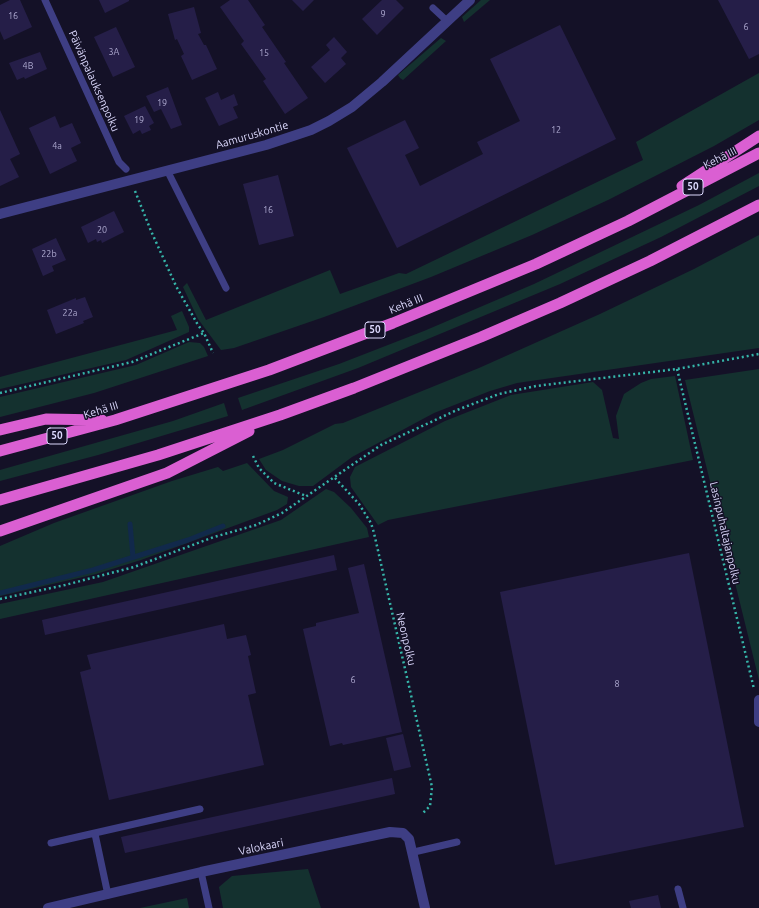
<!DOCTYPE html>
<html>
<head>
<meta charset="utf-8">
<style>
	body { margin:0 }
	canvas { display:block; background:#141127 }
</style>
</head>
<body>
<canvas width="759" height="908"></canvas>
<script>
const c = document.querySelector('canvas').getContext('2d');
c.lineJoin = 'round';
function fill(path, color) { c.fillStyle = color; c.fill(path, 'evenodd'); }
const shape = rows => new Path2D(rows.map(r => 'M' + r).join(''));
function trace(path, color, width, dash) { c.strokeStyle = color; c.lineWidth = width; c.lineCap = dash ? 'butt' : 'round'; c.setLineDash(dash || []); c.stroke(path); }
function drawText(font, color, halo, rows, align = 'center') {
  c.font = font + ' Ubuntu,sans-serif'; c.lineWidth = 3; c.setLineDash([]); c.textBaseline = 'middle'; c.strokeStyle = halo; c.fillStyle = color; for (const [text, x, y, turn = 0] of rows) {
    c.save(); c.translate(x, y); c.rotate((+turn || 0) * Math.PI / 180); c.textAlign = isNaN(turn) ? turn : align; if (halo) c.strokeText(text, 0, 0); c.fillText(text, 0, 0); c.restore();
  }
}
fill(shape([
	[481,0,490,0,464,22,462,17],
	[441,38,446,41,403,80,400,78,398,75],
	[759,73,759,120,714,146,608,200,532,235,431,277,324,317,234,348,221,350,198,319,183,287,187,283,206,320,330,270,340,294,399,273,406,274,643,160,636,142],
	[759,173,759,186,661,237,560,284,358,368,242,410,238,398,339,364,424,331,534,284,699,205],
	[759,235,759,348,517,383,490,391,434,413,352,457,313,486,299,486,282,481,266,470,259,459,283,450,335,424,343,423,479,368,600,314,694,269],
	[182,311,189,327,189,332,126,360,0,389,0,377,177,330,171,316],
	[189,342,200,343,204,347,208,356,94,393,0,417,0,397,136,365],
	[759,369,759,680,685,380],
	[675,376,693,460,388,520,378,525,351,487,350,477,355,467,445,421,511,395,593,382,602,390,613,438,619,439,616,416,624,394,641,383,651,379],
	[224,403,228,416,98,455,0,481,0,470,173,421],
	[247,463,274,491,288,497,287,504,277,510,141,560,96,574,0,596,0,546,54,523,172,481,218,467,223,471],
	[326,489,334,492,351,508,367,528,369,537,0,619,0,604,103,582,281,520],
	[308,869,321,908,223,908,219,887,232,876],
	[187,898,189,908,140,908]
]), '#14312f');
trace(shape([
	[130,524,133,557],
	[0,593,93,570,188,540,223,526]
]), '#11294b', 5);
fill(shape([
	[10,0,20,0,32,27,4,40,0,31,0,5],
	[99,0,129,0,129,1,105,13],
	[230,0,248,0,265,25,262,27,286,62,284,63,308,98,285,114,263,81,266,79,241,44,244,41,220,7],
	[292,0,314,0,303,11],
	[382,0,396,0,404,8,377,35,362,19],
	[718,0,759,0,759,54,749,59],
	[194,7,201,33,198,34,204,45,206,45,217,69,192,80,181,56,184,54,177,39,175,40,168,14],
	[560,25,616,139,397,248,347,148,405,120,419,148,405,155,420,186,483,154,477,142,520,121,490,59],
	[116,27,135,67,113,77,94,37],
	[334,37,347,52,341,58,346,64,325,83,311,67,330,50,326,45],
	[40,52,47,69,25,79,24,77,17,80,9,63],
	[168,87,182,125,171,129,161,109,154,112,146,96],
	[218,92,221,100,234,94,238,105,233,107,238,118,219,126,205,98],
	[145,106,154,123,149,126,151,130,142,134,140,130,133,134,124,116],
	[0,110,20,154,10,159,19,177,0,186],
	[55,116,60,128,72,123,81,143,71,148,77,161,50,174,29,128],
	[278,175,294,236,259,245,243,184],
	[114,211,124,232,102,243,101,240,97,242,96,239,88,243,81,227],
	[56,238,66,260,52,266,54,271,43,276,32,249],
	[85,297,93,317,83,321,84,323,56,334,47,310,76,298,76,300],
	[689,553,744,827,555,865,500,592],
	[334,555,337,570,45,635,42,620],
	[364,564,402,732,343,745,342,743,330,746,303,629,316,626,316,623,359,613,348,568],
	[224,624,227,639,246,635,251,655,248,656,256,693,248,695,264,765,109,800,80,672,91,669,87,655],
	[403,734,411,767,394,771,386,738],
	[392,778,395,794,125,853,121,837],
	[658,895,661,908,631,908,629,901]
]), '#251e48');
trace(shape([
	[135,191,151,231,176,286,198,325,204,333],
	[677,369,754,689],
	[0,393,132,362,204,333,213,353],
	[253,456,259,468,274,483,306,496],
	[335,478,359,504,371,523,374,533,432,787,430,806,423,813],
	[0,599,65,585,134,567,214,537,256,525,282,513,381,445,457,410,499,394,536,386,677,369,759,354]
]), '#35b5a9', 2.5, [2, 3]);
trace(shape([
	[45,0,119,162,126,169],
	[433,8,447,21],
	[167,170,226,288],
	[95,834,108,895],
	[51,843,200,809],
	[414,852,457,842],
	[201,872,209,908],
	[678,889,683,908]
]), '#3e3e84', 7);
trace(shape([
	[0,214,266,145,311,130,329,121,352,107,382,82,470,0],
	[759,700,759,722],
	[48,908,201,872,390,832,403,833,409,839,425,908]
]), '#3e3e84', 10);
trace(shape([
	[682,186,759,136],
	[0,430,46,419,102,420],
	[0,451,115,420,269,370,393,323,536,264,628,221,759,153],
	[0,500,158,455,280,415,354,388,481,337,560,303,650,261,759,205],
	[0,531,167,473,249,431]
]), '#da5fd2', 11);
drawText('9px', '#aeaad0', null, [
	["9",383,14],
	["16",13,16],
	["6",746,27],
	["3A",114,52],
	["15",264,53],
	["4B",28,66],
	["19",162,103],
	["19",139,120],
	["12",556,130],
	["4a",57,146],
	["16",268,210],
	["20",102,230],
	["22b",49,254],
	["22a",70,313],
	["6",353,680],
	["8",617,684]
]);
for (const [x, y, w] of [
	[693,187,20],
	[375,330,20],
	[57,436,20]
]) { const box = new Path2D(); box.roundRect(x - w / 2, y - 8, w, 16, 3); c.fillStyle = '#141127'; c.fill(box); trace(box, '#dcd9fd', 1); }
drawText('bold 10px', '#dcd9fd', null, [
	["50",693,187],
	["50",375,330],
	["50",57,436]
]);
drawText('11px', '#dcd9fd', '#141127', [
	["Päivänpalauksenpolku",94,81,66],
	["Aamuruskontie",252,135,-16],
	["Kehä III",720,158,-27],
	["Kehä III",406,304,-22],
	["Kehä III",101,410,-17],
	["Lasinpuhaltajanpolku",725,533,77],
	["Neonpolku",406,639,77],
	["Valokaari",261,847,-12]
]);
</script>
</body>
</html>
